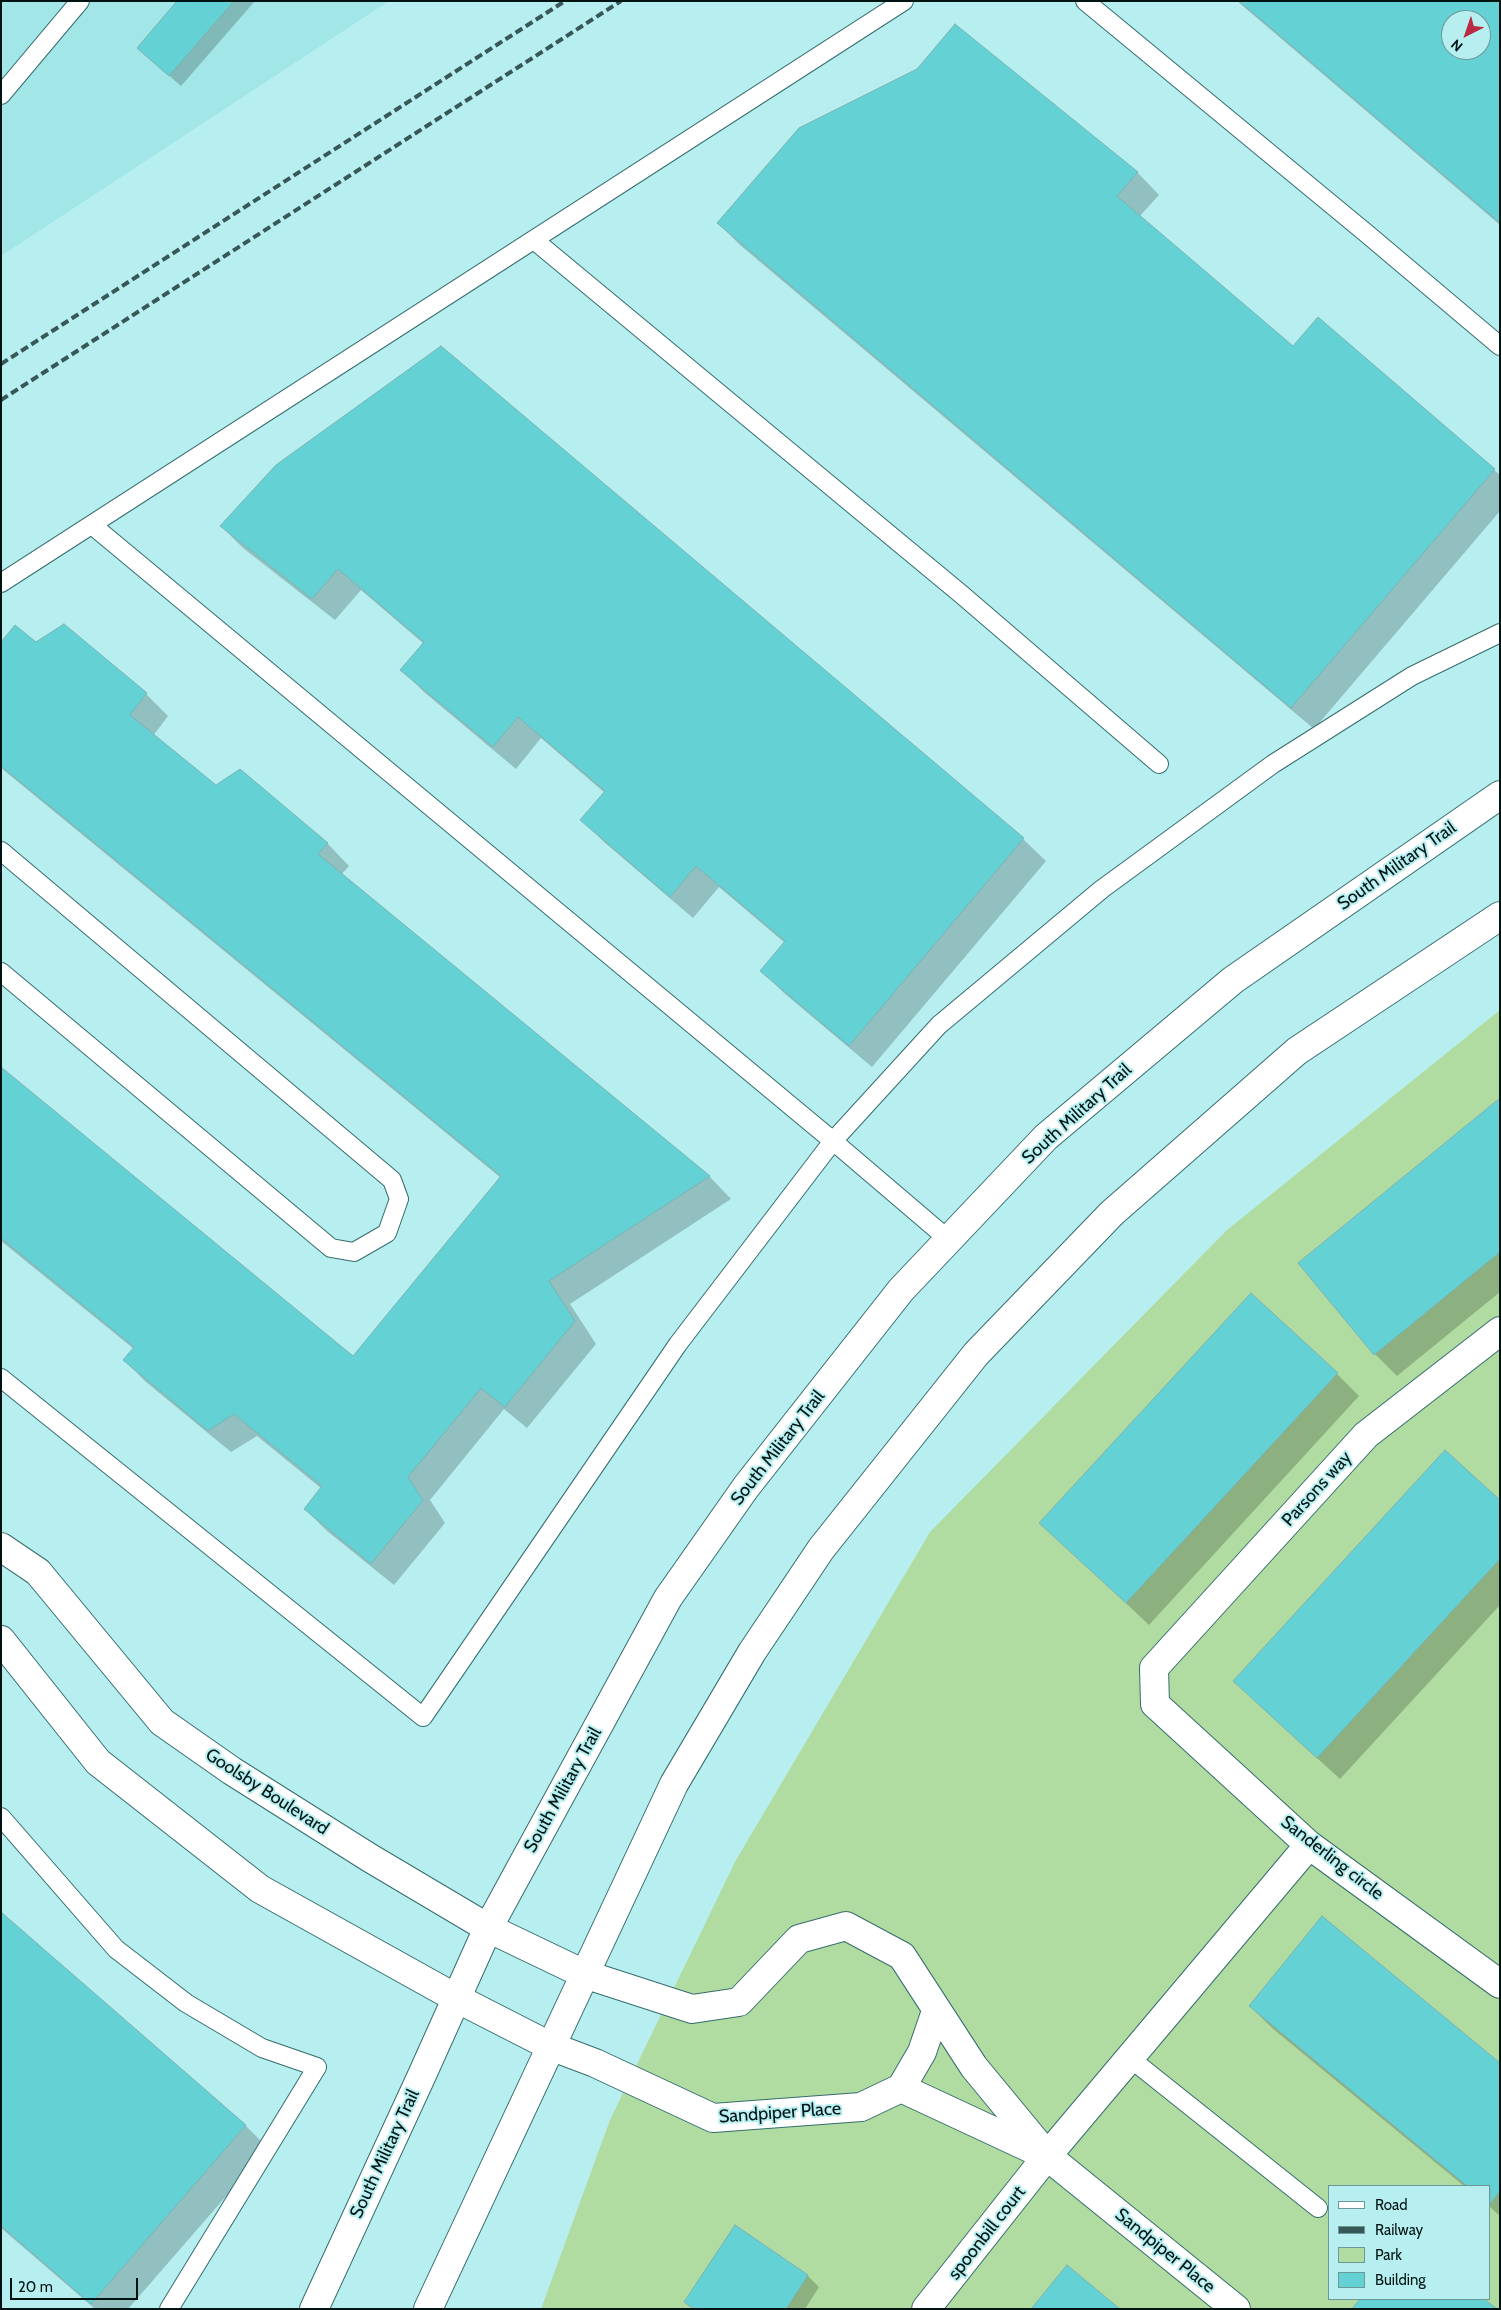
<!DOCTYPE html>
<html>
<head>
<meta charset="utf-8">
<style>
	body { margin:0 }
	#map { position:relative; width:1501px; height:2310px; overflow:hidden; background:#b7eff0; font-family:Cabin,sans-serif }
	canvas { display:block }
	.frame { position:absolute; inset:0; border:2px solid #001313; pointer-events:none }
	.legend { position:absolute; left:1328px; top:2185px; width:162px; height:115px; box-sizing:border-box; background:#b7eff0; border:1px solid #6e9798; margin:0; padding:6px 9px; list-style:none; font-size:15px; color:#001313 }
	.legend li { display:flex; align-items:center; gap:10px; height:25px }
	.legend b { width:25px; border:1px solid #6e9798 }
	.north { position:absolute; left:1441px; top:10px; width:50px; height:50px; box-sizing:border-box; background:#b7eff0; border:1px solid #6e9798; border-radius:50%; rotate:221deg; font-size:14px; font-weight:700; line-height:20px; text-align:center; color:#001313 }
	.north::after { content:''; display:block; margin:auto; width:18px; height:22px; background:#bb2a42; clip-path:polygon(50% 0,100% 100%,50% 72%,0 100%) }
	.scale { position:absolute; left:10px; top:2278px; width:128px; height:22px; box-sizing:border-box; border:2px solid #001313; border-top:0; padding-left:6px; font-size:15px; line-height:18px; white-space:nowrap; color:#001313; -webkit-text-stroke:4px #b7eff0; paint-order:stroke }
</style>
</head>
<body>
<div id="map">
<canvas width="1501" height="2310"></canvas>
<div class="frame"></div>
<ul class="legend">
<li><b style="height:6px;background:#fff"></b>Road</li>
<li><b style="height:6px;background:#385757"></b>Railway</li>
<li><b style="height:14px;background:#b1dca1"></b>Park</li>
<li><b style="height:14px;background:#64d2d4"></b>Building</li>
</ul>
<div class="north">N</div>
<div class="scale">20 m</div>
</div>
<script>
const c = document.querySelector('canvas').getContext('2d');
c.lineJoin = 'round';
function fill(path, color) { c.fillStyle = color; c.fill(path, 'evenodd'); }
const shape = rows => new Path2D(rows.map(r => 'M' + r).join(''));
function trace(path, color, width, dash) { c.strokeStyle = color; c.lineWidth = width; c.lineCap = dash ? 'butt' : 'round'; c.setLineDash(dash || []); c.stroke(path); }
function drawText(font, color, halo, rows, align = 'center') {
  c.font = font + ' Cabin,sans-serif'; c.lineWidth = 4; c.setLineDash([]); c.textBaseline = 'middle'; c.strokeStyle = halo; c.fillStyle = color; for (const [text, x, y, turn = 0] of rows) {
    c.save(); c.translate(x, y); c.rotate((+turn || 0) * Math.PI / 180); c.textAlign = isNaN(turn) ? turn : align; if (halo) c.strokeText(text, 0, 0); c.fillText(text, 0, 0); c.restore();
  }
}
fill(shape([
	[1,1,389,1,1,256]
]), '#a2e6e7');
fill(shape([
	[1500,1010,1500,2309,541,2309,610,2120,736,1860,930,1532,1227,1230],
	[1330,2186,1490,2186,1490,2299,1330,2299]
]), '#b1dca1');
fill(shape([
	[179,1,255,1,181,86,150,59],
	[1237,1,1500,1,1500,225],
	[1451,20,1481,20,1481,50,1451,50],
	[1137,172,1159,195,1139,217,1293,348,1494,470,1500,475,1500,511,1314,729,740,245,718,223],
	[441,348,1023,839,1046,861,872,1067,784,993,762,971,785,943,719,887,693,918,604,842,582,820,605,793,541,738,516,769,424,692,402,670,424,644,361,590,335,620,243,548,221,526],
	[1,644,36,644,146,694,168,716,153,736,216,787,327,843,349,866,342,874,710,1177,731,1199,570,1304,596,1344,527,1428,504,1409,430,1500,445,1523,394,1585,327,1531,305,1509,322,1489,257,1436,231,1452,146,1382,124,1360,134,1349,1,1241,1,1069,354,1358,501,1178,1,768],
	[1500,1099,1500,1292,1397,1376,1375,1354],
	[1337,1374,1359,1396,1149,1625,1041,1523],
	[1500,1502,1500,1605,1340,1779,1257,1703],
	[1,1914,246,2126,268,2148,128,2309,95,2309,1,2228],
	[1250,2006,1500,2065,1500,2216,1490,2207,1490,2186,1464,2186,1272,2028],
	[736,2227,808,2276,819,2287,805,2309,693,2309,686,2302],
	[1362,2299,1482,2299,1495,2309,1354,2309]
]), '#0003');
const building = shape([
	[177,1,234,1,169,76,137,48,177,1],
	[1239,1,1500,1,1500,223,1239,1],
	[1451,20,1481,20,1481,50,1451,50,1451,20],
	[955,24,1138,172,1117,196,1293,346,1318,317,1495,469,1291,708,717,223,799,128,917,69,955,24],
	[441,346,1024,838,849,1046,760,971,785,941,696,866,670,897,580,820,605,791,518,717,493,747,400,670,424,642,338,569,312,599,220,526,276,465,441,346],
	[64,624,147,693,130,715,216,785,240,769,328,843,318,854,710,1176,549,1281,575,1321,505,1407,481,1388,408,1477,423,1500,371,1564,304,1509,322,1486,234,1414,208,1431,123,1360,134,1347,1,1238,1,1067,353,1356,501,1176,1,766,1,642,15,625,36,642,64,624],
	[1500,1098,1500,1252,1374,1355,1298,1263,1500,1098],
	[1251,1293,1338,1373,1126,1603,1039,1523,1251,1293],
	[1445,1450,1500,1500,1500,1559,1317,1758,1233,1681,1445,1450],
	[1,1912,246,2125,91,2304,1,2226,1,1912],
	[1322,1916,1500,2063,1500,2191,1490,2204,1490,2186,1467,2186,1249,2006,1322,1916],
	[735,2225,808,2275,786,2309,694,2309,684,2302,735,2225],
	[1067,2265,1120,2309,1031,2309,1067,2265],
	[1360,2299,1484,2299,1497,2309,1352,2309,1360,2299]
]);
fill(building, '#64d2d4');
trace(building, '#7bb2b3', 1);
const service = shape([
	[1085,1,1366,233,1500,346],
	[1,95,80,1],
	[534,240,961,594,1159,764],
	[92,525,833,1141,939,1025,1102,889,1273,764,1412,676,1500,633],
	[1,583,904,1],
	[1,851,392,1180,399,1199,387,1233,354,1252,331,1248,1,972],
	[1,1378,423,1717,678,1344,833,1141,949,1240],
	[1,1817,116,1949,186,2003,262,2048,317,2067,169,2309],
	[1131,2059,1318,2208]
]);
const minor = shape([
	[1500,1331,1366,1435,1154,1668,1155,1704,1309,1845,1500,1984],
	[1,1547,38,1572,162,1722,232,1771,370,1858,488,1928,584,1974,692,2009,739,2002,799,1939,846,1926,902,1956,974,2067,1045,2153],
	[1,1640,98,1762,260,1889,456,1998,550,2046,595,2063,713,2118,861,2107,901,2088,1047,2156,1236,2309],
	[901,2088,922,2052,936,2011],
	[926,2309,1047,2156,1309,1845]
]);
const tertiary = shape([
	[314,2309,422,2075,488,1928,668,1598,746,1487,901,1290,1046,1137,1233,980,1500,795],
	[428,2309,674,1784,752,1652,821,1549,976,1354,1112,1213,1297,1051,1500,916]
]);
trace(service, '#366c6e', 20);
trace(minor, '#366c6e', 30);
trace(tertiary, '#366c6e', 30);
trace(service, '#fff', 18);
trace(minor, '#fff', 28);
trace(tertiary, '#fff', 28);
trace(shape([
	[1,364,565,1],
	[1,400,621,1]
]), '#385757', 4, [8, 4]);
drawText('18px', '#001313', '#b7eff0', [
	["South Military Trail",1397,866,-35],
	["South Military Trail",1077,1114,-42],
	["South Military Trail",778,1448,-52],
	["Parsons way",1317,1489,-48],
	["South Military Trail",563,1790,-61],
	["Goolsby Boulevard",267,1792,33],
	["Sanderling circle",1332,1858,38],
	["Sandpiper Place",780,2113,-4],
	["South Military Trail",385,2154,-65],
	["spoonbill court",987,2233,-52],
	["Sandpiper Place",1165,2251,39]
]);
</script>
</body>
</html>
